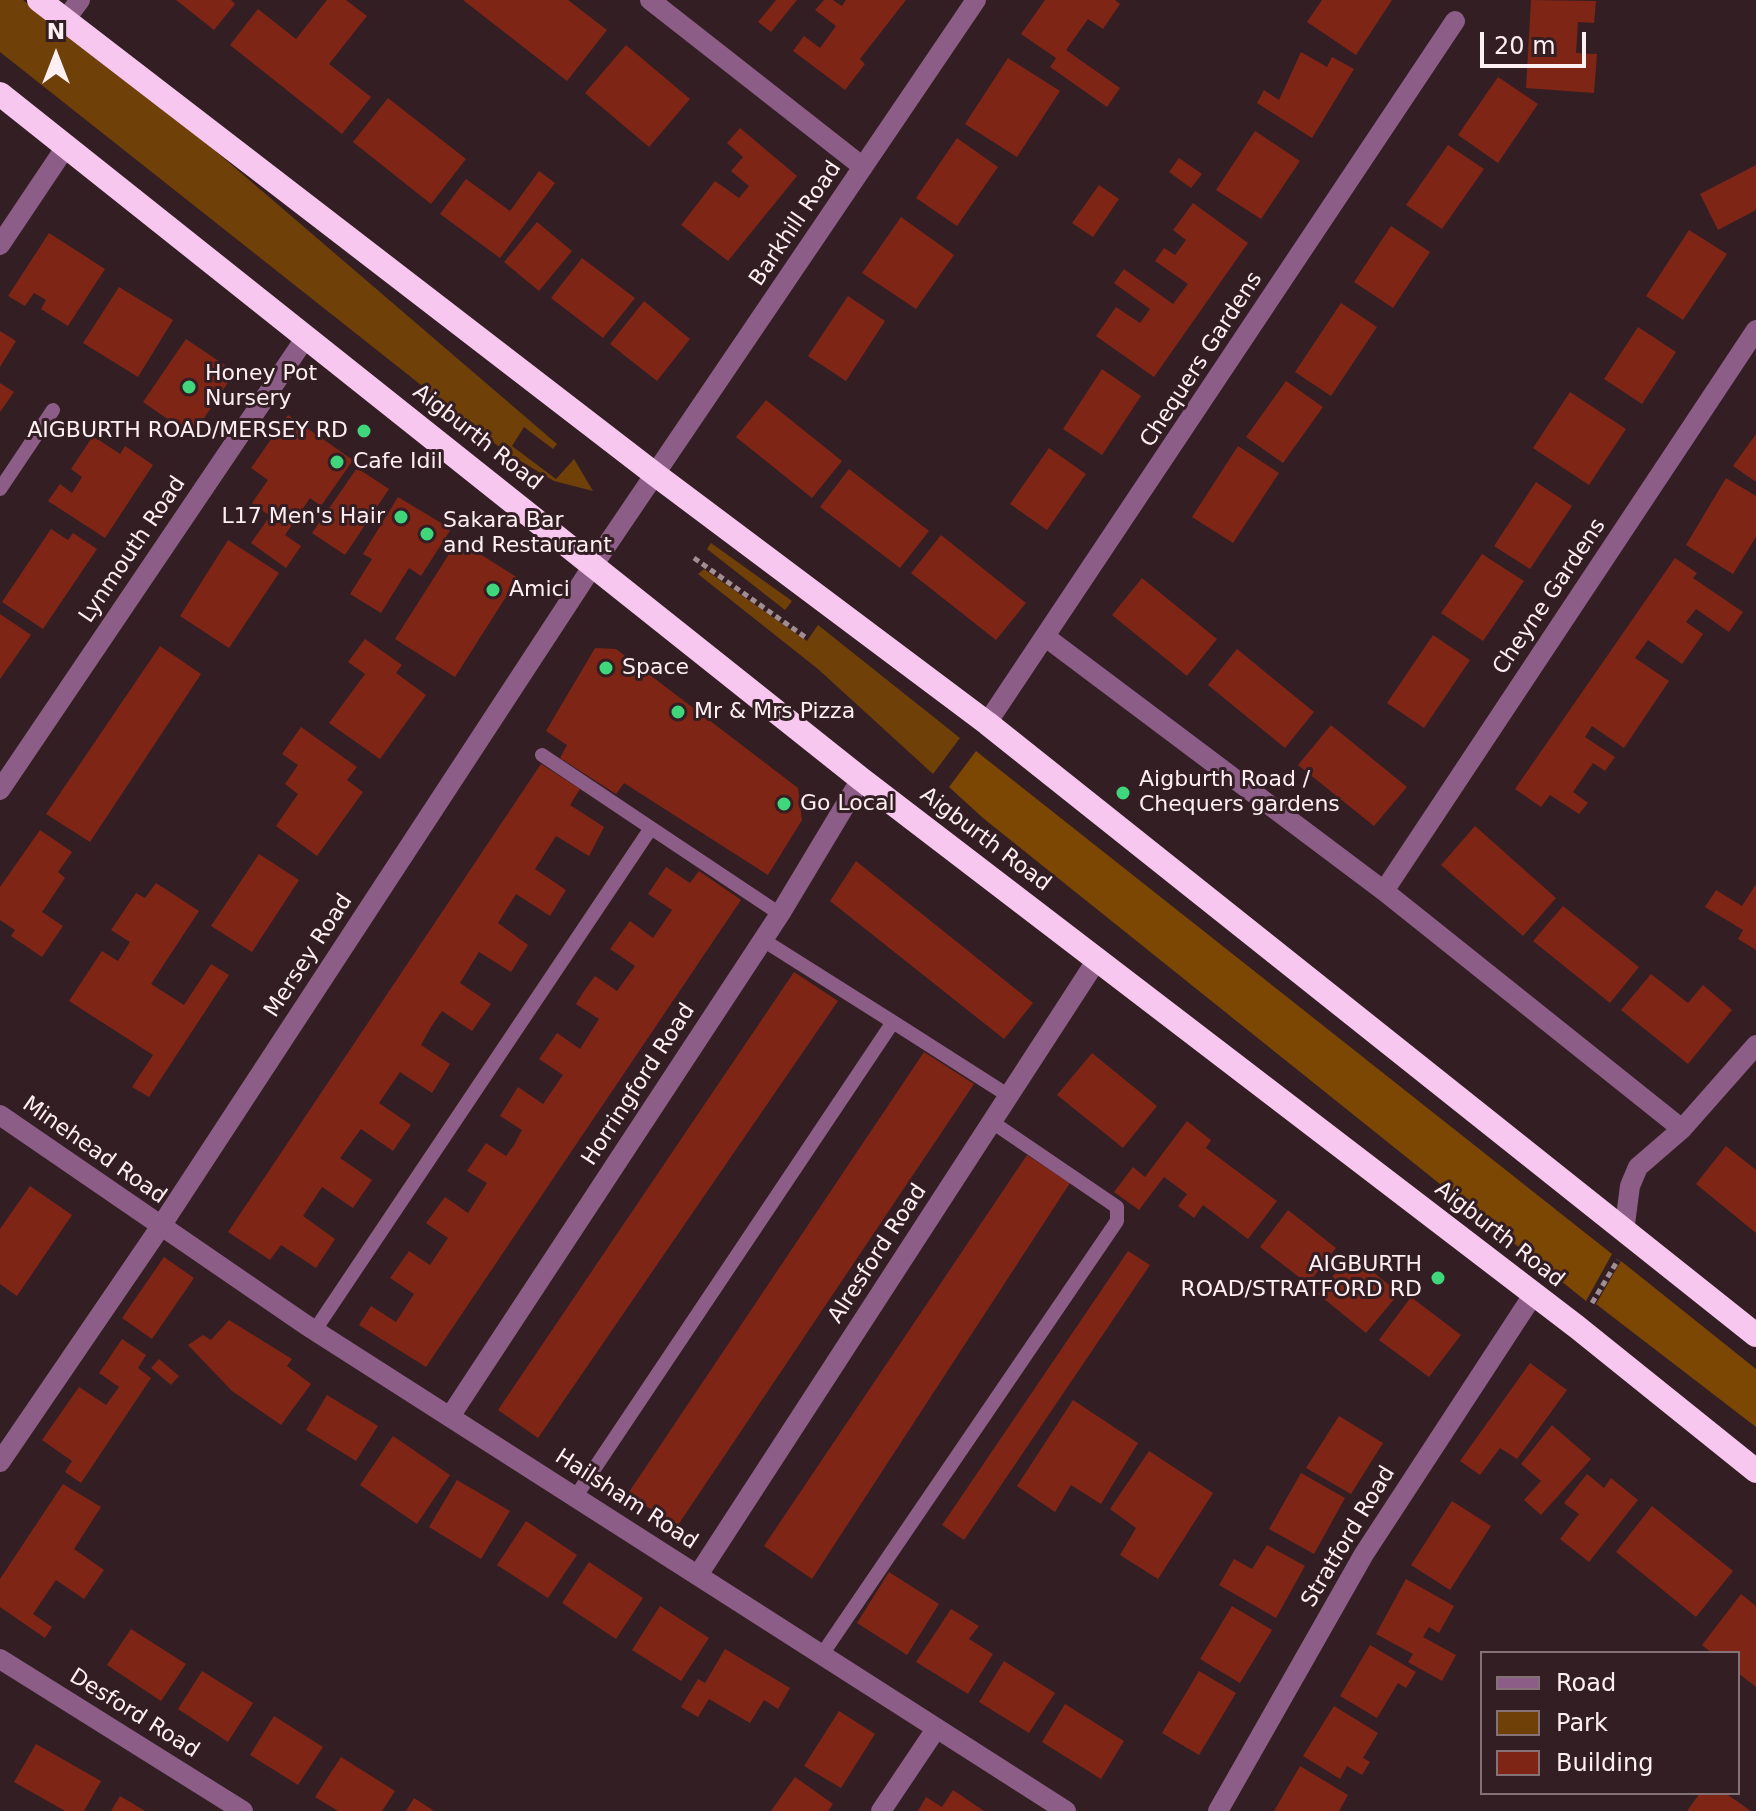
<!DOCTYPE html>
<html>
<head>
<meta charset="utf-8">
<style>
	body { margin:0 }
	#map { position:relative; width:1756px; height:1811px; overflow:hidden; background:#331e24; font-family:"DejaVu Sans",sans-serif }
	canvas { display:block }
	.legend { position:absolute; left:1480px; top:1651px; width:260px; height:144px; box-sizing:border-box; background:#331e24; border:2px solid #847277; margin:0; padding:10px 14px; list-style:none; font-size:24px; color:#feeff3 }
	.legend li { display:flex; align-items:center; gap:16px; height:40px }
	.legend b { width:40px; border:2px solid #847277 }
	.north { position:absolute; left:16px; top:16px; width:80px; height:80px; -webkit-text-stroke:6px #331e24; paint-order:stroke; rotate:0deg; font-size:22px; font-weight:700; line-height:32px; text-align:center; color:#feeff3 }
	.north::after { content:''; display:block; margin:auto; width:28px; height:36px; background:#feeff3; clip-path:polygon(50% 0,100% 100%,50% 72%,0 100%) }
	.scale { position:absolute; left:1480px; top:32px; width:106px; height:36px; box-sizing:border-box; border:4px solid #feeff3; border-top:0; padding-left:10px; font-size:24px; line-height:28px; white-space:nowrap; color:#feeff3; -webkit-text-stroke:6px #331e24; paint-order:stroke }
</style>
</head>
<body>
<div id="map">
<canvas width="1756" height="1811"></canvas>
<ul class="legend">
<li><b style="height:10px;background:#8c5d86"></b>Road</li>
<li><b style="height:22px;background:#704009"></b>Park</li>
<li><b style="height:22px;background:#7f2516"></b>Building</li>
</ul>
<div class="north">N</div>
<div class="scale">20 m</div>
</div>
<script>
const c = document.querySelector('canvas').getContext('2d');
c.lineJoin = 'round';
function fill(path, color) { c.fillStyle = color; c.fill(path, 'evenodd'); }
const shape = rows => new Path2D(rows.map(r => 'M' + r).join(''));
function trace(path, color, width, dash) { c.strokeStyle = color; c.lineWidth = width; c.lineCap = dash ? 'butt' : 'round'; c.setLineDash(dash || []); c.stroke(path); }
function drawText(font, color, halo, rows, align = 'center') {
  c.font = font + ' "DejaVu Sans",sans-serif'; c.lineWidth = 6; c.setLineDash([]); c.textBaseline = 'middle'; c.strokeStyle = halo; c.fillStyle = color; for (const [text, x, y, turn = 0] of rows) {
    c.save(); c.translate(x, y); c.rotate((+turn || 0) * Math.PI / 180); c.textAlign = isNaN(turn) ? turn : align; if (halo) c.strokeText(text, 0, 0); c.fillText(text, 0, 0); c.restore();
  }
}
fill(shape([
	[0,0,23,0,212,148,557,444,553,449,524,427,512,446,556,479,574,459,593,491,554,481,507,453,0,52],
	[711,543,792,601,785,610,707,549],
	[704,569,807,641,818,625,960,738,933,774,818,669,698,574]
]), '#704009');
fill(shape([
	[976,751,1612,1254,1586,1301,983,818,949,787],
	[1621,1261,1756,1369,1756,1427,1596,1304]
]), '#7c4603');
fill(shape([
	[176,0,231,0,235,4,214,30],
	[327,0,346,0,367,16,329,64,371,97,342,134,230,45,258,9,296,39],
	[463,0,568,0,607,30,567,81],
	[776,0,797,0,771,32,758,22],
	[824,0,833,0,842,6,846,0,906,0,860,59,865,64,845,90,793,51,804,36,820,48,836,26,815,10],
	[1045,0,1115,0,1120,4,1103,29,1088,19,1066,50,1120,88,1107,107,1050,67,1056,58,1021,34],
	[1322,0,1392,0,1356,55,1307,22],
	[1531,0,1596,1,1594,23,1578,22,1576,53,1597,54,1594,93,1526,88],
	[626,45,690,99,649,147,585,93],
	[1301,52,1327,67,1332,57,1354,69,1312,138,1257,103,1264,90,1279,100],
	[1008,58,1060,91,1017,157,965,124],
	[1498,77,1538,104,1498,163,1458,135],
	[388,98,466,159,431,204,353,142],
	[740,128,797,176,728,261,681,225,715,181,739,198,749,186,731,171,743,157,727,143],
	[1255,131,1300,161,1261,219,1216,190],
	[957,138,998,167,957,226,916,198],
	[1448,145,1484,169,1442,229,1406,205],
	[1179,158,1202,174,1191,188,1169,172],
	[1756,165,1756,210,1718,230,1700,194],
	[539,171,555,183,500,258,440,214,466,179,510,211],
	[1099,185,1119,199,1093,237,1072,223],
	[1193,203,1248,243,1154,377,1096,336,1116,307,1140,323,1150,309,1114,283,1124,269,1173,304,1188,284,1155,261,1164,248,1175,255,1186,240,1173,230],
	[901,217,954,255,916,309,862,273],
	[537,222,572,251,539,291,504,262],
	[1391,226,1430,252,1393,308,1354,282],
	[1689,230,1727,254,1683,320,1646,296],
	[49,233,105,269,68,326,41,309,46,300,34,293,25,306,8,296],
	[582,258,635,298,603,338,551,298],
	[119,287,173,320,138,377,83,343],
	[848,296,885,321,846,381,808,356],
	[644,301,690,339,657,381,610,344],
	[1341,303,1377,327,1331,396,1295,372],
	[1638,327,1676,352,1642,404,1604,379],
	[0,331,16,341,0,367],
	[186,339,235,372,192,436,143,402],
	[1102,369,1141,396,1102,455,1063,429],
	[1286,381,1323,407,1283,463,1246,437],
	[0,383,14,392,0,412],
	[1570,392,1626,429,1589,485,1533,448],
	[766,400,842,461,812,498,736,437],
	[288,415,353,460,321,506,310,498,285,535,301,546,286,568,251,543,270,516,252,503,268,480,251,468],
	[1756,434,1756,482,1733,466],
	[93,436,120,454,125,446,153,465,105,538,48,501,60,484,72,493,82,477,71,469],
	[1238,446,1279,473,1233,543,1192,517],
	[1049,448,1086,474,1047,530,1010,504],
	[357,468,389,489,345,555,312,533],
	[849,469,929,531,900,568,820,507],
	[1726,478,1756,496,1756,537,1733,574,1686,545],
	[1536,482,1572,506,1530,569,1494,546],
	[398,497,451,529,421,576,409,568,381,613,350,594,372,559,363,554],
	[51,529,68,540,73,533,97,549,43,629,2,602],
	[941,535,1026,603,996,640,911,573],
	[228,540,279,573,229,648,180,616],
	[458,540,518,578,455,677,395,639],
	[1482,554,1524,581,1483,641,1441,613],
	[1675,558,1697,573,1693,578,1743,612,1729,632,1696,609,1686,622,1703,634,1682,664,1648,640,1635,658,1669,681,1624,748,1592,726,1585,737,1615,757,1605,771,1593,763,1573,792,1588,803,1579,814,1550,795,1541,807,1515,789],
	[1142,578,1217,639,1187,676,1112,615],
	[0,614,31,635,0,679],
	[1433,635,1470,660,1424,728,1387,703],
	[365,639,402,665,396,673,426,695,380,759,329,723,365,674,348,662],
	[160,646,201,674,90,842,46,814],
	[595,648,616,649,798,788,802,820,768,875,624,783,616,794,560,758,567,745,546,731],
	[1237,649,1314,712,1285,748,1208,685],
	[1331,725,1407,787,1374,826,1298,765],
	[301,727,357,767,347,780,363,792,317,856,276,826,298,794,285,784,298,765,282,754],
	[541,764,580,789,570,805,604,827,589,856,556,836,535,869,566,890,550,916,516,894,498,923,528,945,511,972,479,952,460,983,491,1004,472,1031,442,1011,431,1027,421,1045,450,1064,432,1093,400,1072,379,1103,411,1125,403,1136,393,1151,361,1129,340,1158,372,1180,353,1208,322,1187,303,1216,335,1239,316,1268,281,1245,270,1260,228,1232],
	[1475,826,1556,898,1523,936,1441,865],
	[40,830,72,852,58,872,65,878,42,912,63,926,42,957,11,936,15,930,0,920,0,887],
	[259,854,299,880,252,952,211,926],
	[856,861,1033,1003,1004,1039,830,901],
	[666,867,690,883,699,871,741,900,426,1367,359,1325,371,1306,396,1322,414,1294,390,1278,409,1251,430,1265,448,1238,426,1223,445,1197,468,1213,487,1183,467,1171,486,1143,506,1156,514,1145,522,1130,500,1116,518,1087,543,1104,563,1075,539,1059,557,1033,580,1049,599,1019,576,1004,584,991,595,976,617,991,635,966,610,949,630,921,653,938,672,910,648,894],
	[156,883,199,911,151,984,184,1005,211,964,229,975,149,1097,132,1087,153,1055,69,1001,102,951,118,961,130,942,111,930,136,893,145,898],
	[1756,884,1756,950,1738,939,1743,930,1705,907,1716,890,1742,906],
	[1563,906,1639,967,1610,1003,1533,941],
	[794,972,838,1001,538,1438,498,1410],
	[1651,974,1688,1003,1703,985,1732,1010,1688,1064,1621,1010],
	[924,1052,974,1084,678,1525,627,1495],
	[1092,1053,1157,1106,1123,1148,1057,1095],
	[1187,1121,1211,1140,1206,1148,1277,1201,1248,1239,1203,1205,1194,1218,1178,1206,1187,1194,1164,1177,1139,1210,1114,1192,1133,1167,1145,1177],
	[1726,1146,1756,1170,1756,1233,1696,1184],
	[1027,1155,1070,1183,812,1579,764,1546],
	[30,1186,72,1215,17,1296,0,1284,0,1229],
	[1288,1210,1336,1248,1308,1284,1260,1247],
	[1128,1251,1150,1265,964,1540,942,1525],
	[1351,1254,1399,1293,1366,1333,1318,1294],
	[164,1257,194,1278,152,1339,122,1318],
	[1411,1297,1461,1335,1429,1377,1379,1340],
	[229,1320,292,1359,287,1366,311,1384,281,1425,232,1391,188,1345,203,1335,211,1340],
	[122,1339,146,1355,138,1368,151,1378,81,1483,65,1472,72,1461,42,1440,79,1387,106,1405,119,1387,99,1373],
	[159,1359,179,1376,171,1385,151,1368],
	[1530,1363,1567,1390,1517,1459,1500,1448,1480,1475,1460,1461],
	[327,1395,378,1426,356,1461,306,1430],
	[1073,1400,1138,1443,1101,1504,1071,1485,1055,1512,1017,1486],
	[1339,1416,1383,1443,1351,1494,1306,1468],
	[1552,1425,1591,1459,1541,1515,1524,1500,1541,1481,1521,1464],
	[393,1436,450,1475,417,1524,360,1485],
	[1149,1451,1213,1493,1158,1579,1120,1555,1136,1528,1110,1509],
	[1301,1473,1345,1498,1314,1554,1269,1529],
	[1587,1474,1604,1488,1611,1478,1638,1500,1589,1562,1560,1539,1579,1514,1564,1503],
	[457,1480,510,1511,481,1559,429,1527],
	[63,1484,101,1507,74,1549,104,1570,84,1599,56,1580,33,1614,52,1627,45,1638,0,1607,0,1579],
	[1452,1501,1491,1526,1450,1590,1411,1565],
	[1652,1506,1733,1571,1696,1617,1616,1552],
	[526,1521,577,1555,548,1598,497,1565],
	[1267,1545,1305,1566,1276,1618,1219,1585,1234,1559,1252,1569],
	[589,1562,643,1598,616,1639,562,1603],
	[889,1572,939,1604,907,1655,857,1623],
	[1406,1579,1454,1606,1439,1633,1429,1627,1423,1637,1456,1655,1442,1681,1408,1662,1413,1654,1376,1634],
	[1741,1594,1756,1606,1756,1687,1738,1673,1738,1653,1712,1653,1702,1645],
	[660,1606,709,1638,681,1681,632,1650],
	[1232,1606,1272,1630,1240,1683,1200,1659],
	[951,1609,979,1626,969,1639,993,1654,968,1694,916,1662],
	[131,1629,186,1664,161,1701,107,1665],
	[1370,1645,1416,1672,1406,1688,1398,1683,1377,1718,1340,1696],
	[725,1649,790,1688,778,1709,764,1700,750,1723,709,1699,698,1717,681,1707,698,1679,705,1683],
	[1004,1661,1055,1693,1029,1733,979,1702],
	[202,1671,253,1703,228,1742,178,1709],
	[1199,1671,1236,1693,1199,1755,1162,1733],
	[1065,1704,1124,1741,1101,1779,1042,1742],
	[1334,1706,1378,1733,1363,1758,1370,1762,1362,1775,1347,1766,1340,1779,1303,1756],
	[839,1711,875,1734,841,1788,804,1766],
	[274,1716,323,1747,298,1785,250,1755],
	[36,1744,101,1781,84,1811,65,1811,14,1782],
	[341,1757,395,1791,382,1811,338,1811,315,1797],
	[1300,1766,1348,1795,1339,1811,1274,1811],
	[795,1777,833,1804,828,1811,771,1811],
	[953,1790,984,1811,918,1811,926,1797,942,1807],
	[1700,1793,1725,1793,1751,1811,1687,1811],
	[120,1796,145,1811,111,1811],
	[414,1798,434,1811,406,1811]
]), '#7f2516');
trace(shape([
	[694,558,805,637],
	[1592,1303,1618,1260]
]), '#a08e93', 5, [6, 4]);
trace(shape([
	[0,489,53,410],
	[542,755,651,828],
	[763,940,893,1022],
	[315,1330,651,828,780,914],
	[576,1496,893,1022,1009,1096],
	[823,1653,1117,1221,1117,1207,992,1122]
]), '#8c5d86', 14);
trace(shape([
	[650,0,863,167],
	[65,20,80,0],
	[0,245,67,145],
	[1047,638,1384,891,1682,1129],
	[987,723,1455,21],
	[0,790,306,337],
	[1384,891,1756,330],
	[0,1115,306,1325,1066,1811],
	[1624,1232,1630,1186,1638,1167,1682,1129,1756,1045],
	[451,1415,780,914,861,779],
	[0,1462,161,1226,594,564,976,0],
	[698,1575,1098,958],
	[0,1659,243,1811],
	[881,1811,936,1729],
	[1218,1811,1364,1554,1533,1295]
]), '#8c5d86', 20);
trace(shape([
	[39,0,656,475,987,723,1756,1335],
	[0,94,861,779,1577,1327,1756,1471]
]), '#f7c7ef', 24);
for (const [x, y, r, color] of [
	[189,387,8,"#40d77c"],
	[364,431,8,"#40d77c"],
	[337,462,8,"#40d77c"],
	[401,517,8,"#40d77c"],
	[427,534,8,"#40d77c"],
	[493,590,8,"#40d77c"],
	[606,668,8,"#40d77c"],
	[678,712,8,"#40d77c"],
	[1123,793,8,"#40d77c"],
	[784,804,8,"#40d77c"],
	[1438,1278,8,"#40d77c"]
]) { const dot = new Path2D(); dot.arc(x, y, r, 0, 2 * Math.PI); c.fillStyle = color; c.fill(dot); trace(dot, '#331e24', 3); }
drawText('22px', '#feeff3', '#331e24', [
	["Barkhill Road",796,224,-56],
	["Chequers Gardens",1202,360,-57],
	["Aigburth Road",477,438,38],
	["Lynmouth Road",133,550,-56],
	["Cheyne Gardens",1550,597,-56],
	["Aigburth Road",985,840,37],
	["Mersey Road",309,956,-57],
	["Horringford Road",639,1085,-57],
	["Minehead Road",94,1151,35],
	["Aigburth Road",1499,1235,38],
	["Alresford Road",878,1254,-57],
	["Hailsham Road",626,1500,33],
	["Stratford Road",1349,1537,-59],
	["Desford Road",134,1714,32]
]);
drawText('22px', '#feeff3', '#331e24', [
	["Honey Pot",205,374],
	["Nursery",205,399],
	["AIGBURTH ROAD/MERSEY RD",348,431,"right"],
	["Cafe Idil",353,462],
	["L17 Men's Hair",385,517,"right"],
	["Sakara Bar",443,521],
	["and Restaurant",443,546],
	["Amici",509,590],
	["Space",622,668],
	["Mr & Mrs Pizza",694,712],
	["Aigburth Road /",1139,780],
	["Chequers gardens",1139,805],
	["Go Local",800,804],
	["AIGBURTH",1422,1265,"right"],
	["ROAD/STRATFORD RD",1422,1290,"right"]
], 'left');
</script>
</body>
</html>
